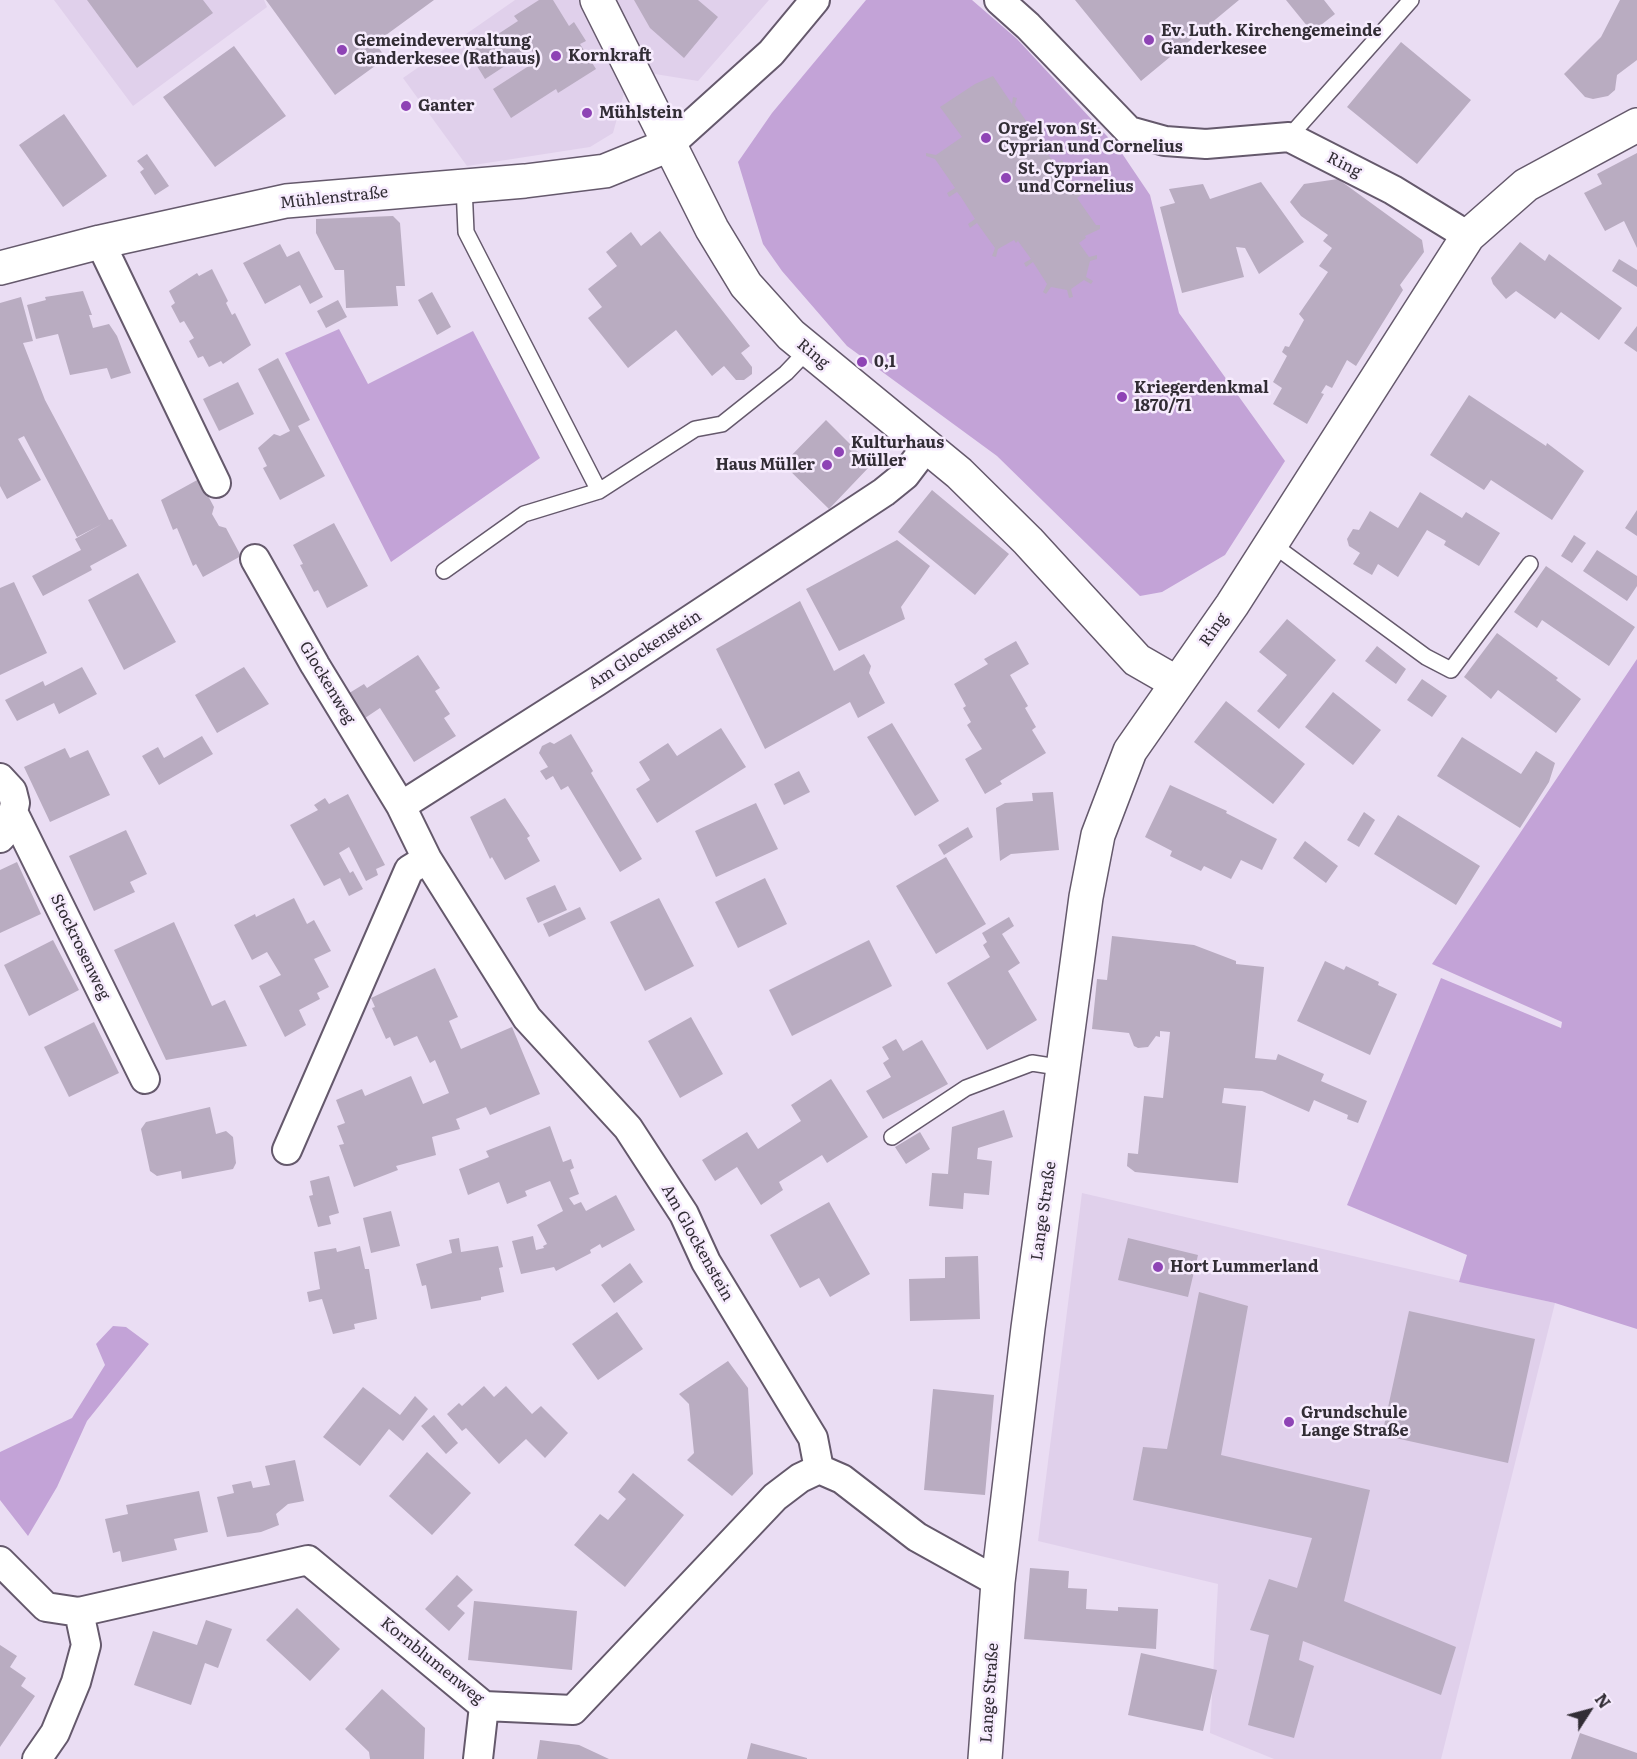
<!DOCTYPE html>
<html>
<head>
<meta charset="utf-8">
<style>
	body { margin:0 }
	#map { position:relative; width:1637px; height:1759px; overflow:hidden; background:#eaddf3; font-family:Literata,serif }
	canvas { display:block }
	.north { position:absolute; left:1559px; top:1681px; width:60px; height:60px; -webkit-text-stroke:4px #f6ebfd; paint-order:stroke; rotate:54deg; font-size:16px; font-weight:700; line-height:24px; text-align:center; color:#322d35 }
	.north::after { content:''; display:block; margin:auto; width:21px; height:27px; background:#322d35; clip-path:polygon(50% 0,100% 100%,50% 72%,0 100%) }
</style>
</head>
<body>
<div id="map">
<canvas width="1637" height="1759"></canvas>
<div class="north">N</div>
</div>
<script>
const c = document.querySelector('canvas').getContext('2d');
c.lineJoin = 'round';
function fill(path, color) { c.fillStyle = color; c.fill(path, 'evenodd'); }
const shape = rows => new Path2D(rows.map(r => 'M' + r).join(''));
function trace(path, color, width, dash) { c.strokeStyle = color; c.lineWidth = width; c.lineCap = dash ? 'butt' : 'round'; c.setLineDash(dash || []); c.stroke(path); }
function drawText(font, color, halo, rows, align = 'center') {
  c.font = font + ' Literata,serif'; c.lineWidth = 5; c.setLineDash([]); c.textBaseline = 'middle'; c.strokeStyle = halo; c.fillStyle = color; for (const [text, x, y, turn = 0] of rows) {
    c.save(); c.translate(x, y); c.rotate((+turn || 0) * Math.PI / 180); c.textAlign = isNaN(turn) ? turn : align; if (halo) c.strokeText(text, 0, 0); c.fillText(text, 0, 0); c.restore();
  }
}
fill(shape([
	[54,0,264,0,267,7,133,106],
	[515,0,769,0,698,81,655,74,624,93,613,133,590,147,467,166,403,78],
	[1082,1193,1555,1303,1441,1759,1274,1759,1210,1733,1218,1584,1038,1541]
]), '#e0d0eb');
fill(shape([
	[866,0,972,0,1017,39,1119,149,1150,195,1179,313,1285,461,1225,555,1162,592,1140,596,997,456,847,346,782,271,763,244,738,162,772,113],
	[339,329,368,384,473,331,540,458,391,562,285,353],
	[1637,659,1637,1329,1555,1303,1459,1282,1467,1255,1347,1205,1441,978,1561,1028,1562,1022,1432,964],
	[113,1326,126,1327,149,1344,87,1421,57,1487,28,1536,0,1500,0,1452,72,1418,105,1365,96,1344]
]), '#c3a3d7');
fill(shape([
	[87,0,203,0,213,13,137,68],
	[266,0,434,0,375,43,386,58,335,95],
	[539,0,553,0,569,26,574,22,586,41,580,44,596,69,558,93,556,89,511,118,493,89,538,60,531,49,485,79,469,53,518,21,514,16],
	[634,0,698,0,718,17,684,58,650,28],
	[1075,0,1239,0,1141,81],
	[1286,0,1324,0,1335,14,1312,32],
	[1620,0,1637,0,1637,60,1617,75,1615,90,1608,96,1593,99,1585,97,1564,74,1601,37],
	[1401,42,1471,100,1417,164,1347,107],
	[234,46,286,116,215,167,163,97],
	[993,76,1012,104,1013,97,1017,98,1015,105,1036,135,1042,130,1044,134,1038,138,1055,165,1062,160,1064,164,1058,168,1075,194,1081,189,1084,193,1077,198,1096,225,1100,225,1100,229,1085,236,1086,238,1079,243,1089,257,1097,255,1097,259,1090,261,1086,277,1093,281,1091,284,1084,280,1071,289,1073,297,1069,298,1067,290,1051,287,1046,294,1043,292,1047,284,1033,262,1026,267,1024,263,1031,259,1018,241,1016,243,1014,240,998,249,996,257,992,256,995,248,977,223,970,228,968,224,975,219,961,197,957,192,949,197,947,193,955,188,935,159,926,156,926,153,936,155,962,137,940,107,975,84],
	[64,114,107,176,63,207,19,145],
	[1637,153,1637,248,1624,221,1605,231,1584,193,1602,184,1597,174],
	[147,154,169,186,155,195,140,172,144,169,137,161],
	[1338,179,1422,240,1424,252,1400,285,1403,290,1356,366,1347,360,1332,388,1326,385,1321,393,1324,394,1307,424,1273,404,1282,388,1273,382,1287,356,1282,352,1285,346,1289,347,1304,320,1299,314,1328,272,1319,266,1332,248,1323,241,1328,235,1301,216,1290,202,1304,184],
	[1261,182,1304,242,1259,274,1245,248,1236,247,1244,277,1182,293,1160,207,1175,203,1169,189,1203,184,1210,199],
	[393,216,400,223,405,286,396,286,398,306,346,308,344,270,335,270,316,233,316,219],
	[660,231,750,346,741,353,752,367,752,374,744,380,736,380,724,366,712,376,676,330,628,368,588,318,602,307,588,289,617,266,606,252,631,232,641,246],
	[1520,242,1545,261,1549,254,1622,308,1599,340,1561,312,1555,319,1516,291,1506,299,1493,284,1491,278],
	[280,244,287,257,299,251,323,297,310,304,300,285,265,304,243,263],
	[1619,259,1637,270,1637,287,1612,271],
	[212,269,228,301,226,303,232,315,235,313,251,345,223,364,221,361,209,367,203,356,198,358,189,341,194,338,184,321,180,323,171,306,175,303,169,291,197,273,199,276],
	[83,291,92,315,89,315,93,328,109,324,117,336,131,373,111,379,107,368,70,375,58,334,36,339,27,305,46,300,45,297],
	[432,292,451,327,437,335,418,300],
	[21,297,33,341,23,343,45,400,109,520,112,519,127,546,90,566,92,570,43,596,32,576,81,550,75,539,102,524,77,537,24,436,18,439,41,480,7,499,0,486,0,303],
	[338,300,347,317,326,328,317,311],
	[1637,326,1637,352,1624,343],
	[278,358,310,420,298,426,325,476,280,500,263,468,267,466,258,448,274,434,280,436,290,431,258,369],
	[238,382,254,414,219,431,203,399],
	[1469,395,1546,446,1547,443,1584,471,1552,520,1491,480,1484,490,1430,455],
	[826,420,871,465,829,509,783,464],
	[199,479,214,507,212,514,219,526,226,528,241,556,203,577,196,564,193,566,177,528,173,530,161,500],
	[932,490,1009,554,975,595,898,532],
	[1420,492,1462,518,1466,512,1500,533,1479,566,1444,545,1446,541,1427,530,1398,577,1378,564,1372,575,1353,564,1360,553,1349,546,1347,539,1353,529,1359,530,1370,511,1398,528],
	[1637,510,1637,536,1625,528],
	[334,523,368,586,327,608,318,590,314,592,300,565,303,564,293,545],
	[1574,535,1586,543,1572,563,1561,556],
	[897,540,930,566,901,607,905,619,839,651,806,589],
	[1597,550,1637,576,1637,586,1627,601,1583,571],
	[1546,566,1635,627,1609,666,1542,620,1537,628,1514,612],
	[138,573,176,642,124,670,88,600],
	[14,582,47,653,0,675,0,588],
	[800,601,834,671,864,654,871,666,869,673,885,703,858,718,850,702,765,749,716,649],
	[1287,619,1336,660,1279,729,1257,711,1287,675,1259,652],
	[1497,633,1558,678,1556,680,1581,699,1556,733,1498,690,1491,699,1464,677],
	[1016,641,1029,664,1010,675,1028,706,1025,708,1036,727,1032,730,1046,753,1000,781,1002,784,985,794,965,759,982,749,967,725,971,722,963,708,966,706,954,684,988,664,984,659],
	[1377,646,1406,669,1396,684,1365,661],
	[418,655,440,688,435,691,450,714,444,718,456,736,414,762,380,708,362,720,346,695,364,684,367,688],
	[82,667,97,694,59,714,54,703,17,721,5,700,43,681,45,686],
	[244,667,269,704,217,733,195,695],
	[1422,679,1447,696,1432,717,1407,700],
	[1333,692,1381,730,1353,765,1305,727],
	[1226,701,1305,764,1273,804,1194,742],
	[892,723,939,801,915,816,867,737],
	[721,728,746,767,657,823,636,789,650,780,639,762,668,743,677,756],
	[571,734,593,771,591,773,642,859,620,872,568,786,561,790,553,776,546,780,540,771,548,767,539,753,542,746,550,742,554,744],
	[202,736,213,754,159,785,142,756,158,747,164,758],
	[1462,737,1521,774,1536,751,1555,763,1549,782,1520,828,1437,776],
	[65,748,70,758,88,750,110,795,50,822,24,767],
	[799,771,810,792,784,805,774,784],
	[1170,785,1227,811,1226,813,1277,839,1262,870,1241,860,1231,879,1204,866,1201,871,1170,856,1172,851,1145,837],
	[1053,792,1059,850,1011,854,1000,861,996,808,1005,803,1033,801,1032,793],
	[348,794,385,865,376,869,378,875,366,881,349,847,339,853,350,873,353,871,363,889,349,896,340,878,324,886,290,825,318,810,314,805,325,798,329,804],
	[505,798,530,836,527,838,540,861,505,880,492,857,490,859,470,817],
	[756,803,778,849,716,877,695,831],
	[1364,812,1375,820,1359,847,1347,840],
	[1398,815,1480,866,1456,905,1374,854],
	[968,827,973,837,944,855,938,845],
	[126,830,147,874,130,882,135,892,94,911,69,856],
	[1305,841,1338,866,1326,883,1293,858],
	[946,857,986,924,936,954,896,886],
	[17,862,41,914,0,933,0,870],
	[765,878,787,924,738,948,715,902],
	[555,885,567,910,538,923,526,898],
	[294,898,307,924,314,920,331,951,314,959,329,987,317,993,320,999,299,1010,306,1025,285,1037,259,986,281,975,267,952,252,960,234,925,255,914,256,917],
	[659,898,694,966,645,991,610,922],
	[580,907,586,919,549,937,543,924],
	[1009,917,1014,926,1002,934,1020,963,1008,971,1037,1020,987,1050,947,983,990,957,983,945,987,942,982,933],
	[174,922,212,1006,225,1000,247,1046,166,1060,114,950],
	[1112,936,1194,945,1236,961,1236,964,1264,967,1255,1058,1276,1060,1278,1054,1324,1074,1321,1081,1367,1101,1358,1123,1347,1119,1348,1115,1314,1100,1309,1112,1262,1091,1224,1088,1222,1103,1246,1106,1238,1183,1135,1172,1127,1166,1128,1153,1138,1154,1144,1096,1163,1098,1170,1032,1160,1031,1160,1037,1156,1036,1148,1047,1138,1048,1134,1046,1129,1033,1092,1029,1097,979,1107,980],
	[53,940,79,990,29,1016,4,965],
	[869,940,892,986,792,1036,769,990],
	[1325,961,1344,970,1346,966,1379,982,1378,985,1397,994,1370,1055,1297,1021],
	[435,968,458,1017,449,1021,461,1049,512,1027,540,1094,490,1115,486,1107,456,1119,460,1129,432,1137,436,1155,396,1166,398,1170,354,1187,339,1145,344,1144,337,1126,345,1123,336,1100,362,1089,365,1096,411,1076,423,1104,449,1093,435,1060,430,1063,417,1036,394,1046,390,1037,386,1039,372,1008,375,1007,371,998],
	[691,1017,723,1074,680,1098,648,1041],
	[94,1022,119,1073,69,1097,44,1047],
	[896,1039,903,1051,922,1040,948,1084,883,1119,866,1091,891,1077,883,1063,889,1059,882,1047],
	[831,1079,868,1137,827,1163,822,1155,779,1182,783,1190,761,1205,737,1167,715,1181,702,1160,747,1132,758,1149,801,1121,791,1105],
	[210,1107,216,1134,226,1131,233,1137,236,1163,233,1169,182,1179,181,1171,157,1176,150,1171,141,1129,146,1122],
	[1004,1110,1013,1137,978,1148,977,1159,992,1161,989,1195,964,1193,963,1209,929,1206,932,1173,948,1174,952,1127],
	[550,1126,563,1162,571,1159,574,1168,570,1170,579,1194,569,1198,574,1205,581,1202,586,1211,616,1195,635,1230,602,1248,600,1244,590,1250,591,1253,556,1271,554,1267,521,1274,512,1241,533,1236,536,1250,544,1248,543,1246,547,1244,537,1225,563,1211,550,1181,525,1191,527,1196,507,1204,499,1182,468,1195,459,1169,489,1157,486,1151],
	[920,1132,930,1149,906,1164,895,1147],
	[329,1176,339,1213,329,1216,331,1224,318,1227,309,1196,313,1195,310,1181],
	[829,1202,870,1274,830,1297,819,1278,800,1288,770,1235],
	[391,1211,400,1246,371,1253,363,1218],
	[459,1238,461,1252,498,1246,503,1267,499,1268,504,1292,481,1297,481,1300,431,1309,426,1285,422,1286,416,1264,452,1253,449,1240],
	[1128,1238,1198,1255,1188,1297,1118,1280],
	[360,1246,365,1269,369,1269,377,1319,354,1324,355,1329,333,1334,322,1299,309,1302,307,1292,320,1289,314,1252,336,1248,337,1252],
	[978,1256,980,1319,910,1321,909,1279,945,1278,945,1257],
	[630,1263,643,1282,614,1303,601,1285],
	[1199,1292,1248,1306,1221,1455,1370,1490,1344,1601,1456,1647,1441,1695,1303,1641,1299,1660,1314,1666,1294,1738,1248,1725,1269,1635,1250,1630,1269,1579,1297,1588,1312,1538,1133,1500,1143,1447,1167,1449],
	[1409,1311,1535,1339,1508,1463,1382,1435],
	[617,1312,643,1349,598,1380,572,1344],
	[728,1361,748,1388,753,1474,732,1496,687,1460,694,1453,689,1404,679,1394],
	[484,1386,494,1397,506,1386,532,1414,541,1406,568,1433,545,1458,526,1439,499,1464,466,1428,462,1431,447,1414,459,1403,462,1406],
	[363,1387,400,1415,415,1396,428,1409,403,1441,389,1429,360,1466,323,1437],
	[933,1389,994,1395,985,1495,924,1490],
	[434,1415,458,1443,446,1454,421,1426],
	[427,1452,471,1493,432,1535,389,1496],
	[295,1460,304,1501,288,1504,276,1514,279,1525,261,1532,227,1537,217,1497,234,1493,232,1485,251,1481,253,1488,270,1485,265,1466],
	[633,1473,684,1515,625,1587,574,1545,600,1514,608,1520,626,1499,618,1492],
	[199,1491,208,1532,174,1539,177,1550,122,1562,120,1551,113,1553,105,1519,128,1514,126,1505],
	[1030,1568,1069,1571,1068,1588,1087,1589,1086,1609,1118,1611,1118,1607,1158,1609,1156,1649,1024,1639],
	[457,1575,473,1590,457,1606,465,1613,449,1631,425,1609],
	[474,1601,577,1611,572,1670,468,1660],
	[297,1608,340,1649,310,1681,266,1640],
	[206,1620,232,1629,218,1668,205,1663,191,1705,134,1685,153,1631,197,1645],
	[0,1645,17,1656,10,1667,26,1678,21,1686,35,1696,0,1747],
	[1141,1653,1217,1670,1203,1731,1128,1715],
	[382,1689,425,1728,424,1759,370,1759,369,1752,345,1729],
	[1580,1733,1637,1753,1637,1759,1571,1759],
	[540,1740,579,1745,609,1759,537,1759],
	[751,1743,807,1758,807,1759,747,1759]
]), '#b9acc1');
const lane = shape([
	[1289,137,1411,0],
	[464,186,466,232,599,491],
	[1272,544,1426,657,1451,670,1530,564],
	[444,571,524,514,599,491,695,429,722,424,786,373,808,350],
	[892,1137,966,1088,1032,1063,1064,1068]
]);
const street = shape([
	[999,0,1028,26,1129,131,1165,141,1206,144,1289,137,1393,190,1468,236],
	[669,145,771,53,815,0],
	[100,242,216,483],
	[927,446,905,475,884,492,596,682,401,806,427,859,527,1018,628,1128,684,1214,706,1262,813,1438,819,1469,842,1479,917,1537,998,1582],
	[255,559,315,665,401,806],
	[0,778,12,791,15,803,10,827,0,838],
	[15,816,145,1079],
	[287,1150,409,870,427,859],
	[0,1561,46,1607,79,1612,308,1560,484,1706,573,1710,775,1497,800,1478,819,1469],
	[37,1759,55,1733,76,1682,86,1645,79,1612],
	[478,1759,484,1706]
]);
const secondary = shape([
	[597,0,712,229,746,285,791,335,959,473,1028,541,1137,660,1177,683],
	[0,268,100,242,286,201,525,181,605,171,669,145],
	[985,1759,998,1582,1028,1328,1086,897,1098,835,1130,751,1232,605,1468,236,1526,185,1637,125]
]);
trace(lane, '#65596c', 18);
trace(street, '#65596c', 32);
trace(secondary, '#65596c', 36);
trace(lane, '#fff', 15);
trace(street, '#fff', 28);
trace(secondary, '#fff', 33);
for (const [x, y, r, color] of [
	[1149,40,6,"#8e43b5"],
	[342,50,6,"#8e43b5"],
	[556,56,6,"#8e43b5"],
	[406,106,6,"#8e43b5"],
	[587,113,6,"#8e43b5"],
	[986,138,6,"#8e43b5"],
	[1006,178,6,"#8e43b5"],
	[862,362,6,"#8e43b5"],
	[1122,397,6,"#8e43b5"],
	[839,452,6,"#8e43b5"],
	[827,465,6,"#8e43b5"],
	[1158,1267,6,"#8e43b5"],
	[1289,1422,6,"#8e43b5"]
]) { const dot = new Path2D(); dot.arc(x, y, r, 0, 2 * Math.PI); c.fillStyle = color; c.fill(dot); trace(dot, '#f6ebfd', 2); }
drawText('bold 16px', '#322d35', '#f6ebfd', [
	["Ev. Luth. Kirchengemeinde",1161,31],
	["Ganderkesee",1161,49],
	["Gemeindeverwaltung",354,41],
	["Ganderkesee (Rathaus)",354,59],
	["Kornkraft",568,56],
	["Ganter",418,106],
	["Mühlstein",599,113],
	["Orgel von St.",998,129],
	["Cyprian und Cornelius",998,147],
	["St. Cyprian",1018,169],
	["und Cornelius",1018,187],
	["0,1",874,362],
	["Kriegerdenkmal",1134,388],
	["1870/71",1134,406],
	["Kulturhaus",851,443],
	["Müller",851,461],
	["Haus Müller",815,465,"right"],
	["Hort Lummerland",1170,1267],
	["Grundschule",1301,1413],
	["Lange Straße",1301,1431]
], 'left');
drawText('16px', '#322d35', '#f6ebfd', [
	["Ring",1344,165,27],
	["Mühlenstraße",334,198,-6],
	["Ring",813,354,40],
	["Ring",1214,630,-55],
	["Am Glockenstein",645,650,-33],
	["Glockenweg",327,683,59],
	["Stockrosenweg",80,947,64],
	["Lange Straße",1044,1211,-82],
	["Am Glockenstein",697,1243,61],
	["Kornblumenweg",432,1661,39],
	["Lange Straße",990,1693,-86]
]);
</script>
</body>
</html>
